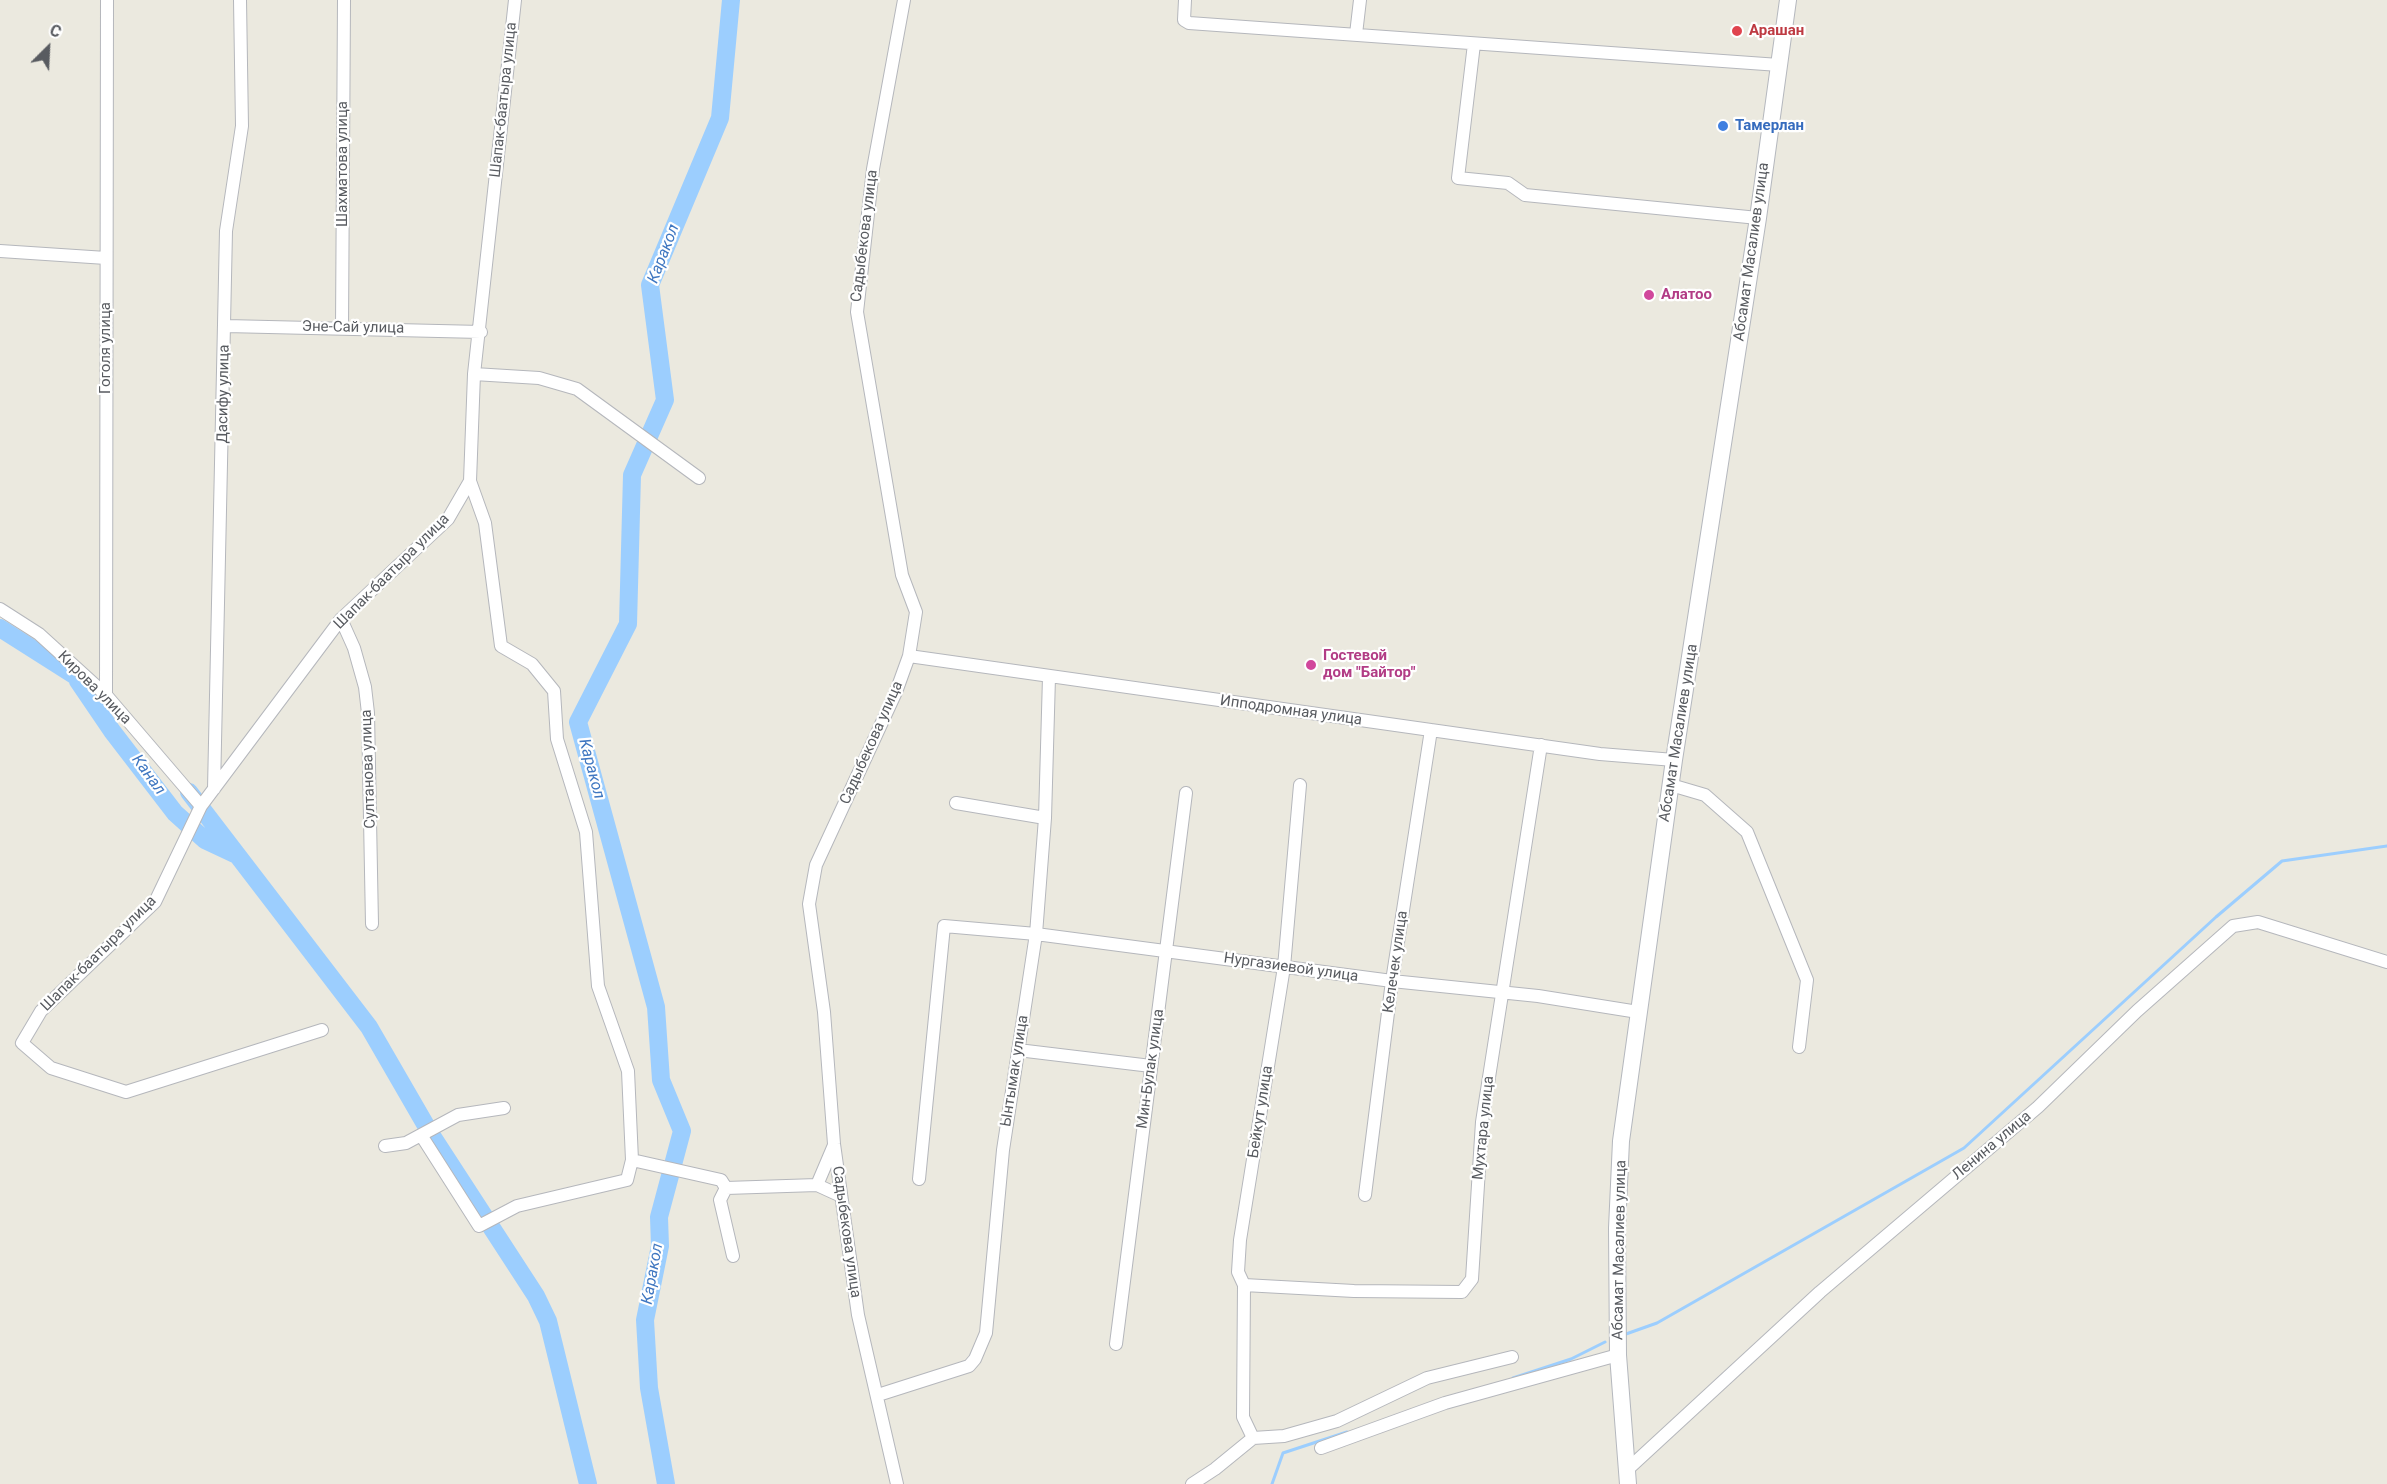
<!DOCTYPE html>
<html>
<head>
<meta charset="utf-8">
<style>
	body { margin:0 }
	#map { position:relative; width:2387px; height:1484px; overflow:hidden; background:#ebe9df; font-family:Roboto,sans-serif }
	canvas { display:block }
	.north { position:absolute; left:18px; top:18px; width:60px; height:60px; -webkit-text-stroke:4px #fff; paint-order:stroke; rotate:24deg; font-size:16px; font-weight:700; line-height:24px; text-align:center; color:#585b60 }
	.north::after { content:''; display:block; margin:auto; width:21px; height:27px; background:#585b60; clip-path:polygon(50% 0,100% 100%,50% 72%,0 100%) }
</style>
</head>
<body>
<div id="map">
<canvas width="2387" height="1484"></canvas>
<div class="north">С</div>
</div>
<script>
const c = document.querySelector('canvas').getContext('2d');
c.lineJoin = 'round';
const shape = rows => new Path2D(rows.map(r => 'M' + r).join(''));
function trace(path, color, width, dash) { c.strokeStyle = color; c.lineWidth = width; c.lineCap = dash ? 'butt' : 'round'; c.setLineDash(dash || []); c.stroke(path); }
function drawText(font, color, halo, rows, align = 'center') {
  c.font = font + ' Roboto,sans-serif'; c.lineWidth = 4.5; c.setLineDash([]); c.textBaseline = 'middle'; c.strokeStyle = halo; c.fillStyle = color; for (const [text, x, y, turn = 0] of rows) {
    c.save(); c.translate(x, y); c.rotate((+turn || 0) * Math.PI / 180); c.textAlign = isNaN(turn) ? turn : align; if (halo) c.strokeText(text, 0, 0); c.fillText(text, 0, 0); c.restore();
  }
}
trace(shape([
	[1626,1334,1657,1323,1964,1148,2216,917,2282,861,2387,846],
	[1513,1378,1571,1359,1605,1342],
	[1272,1484,1283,1453,1347,1432]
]), '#9ccefe', 3);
trace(shape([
	[0,628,99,691],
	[78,681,112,731,175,813,205,840,237,855],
	[189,792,369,1027,432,1136,536,1296,548,1321,588,1484],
	[666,1484,649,1388,645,1320,660,1246,659,1217,682,1131,661,1080,656,1007,578,722,628,624,632,475,665,400,650,285,720,118,731,0]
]), '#9ccefe', 18);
const street = shape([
	[1185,0,1184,20,1189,23,1779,65],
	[1356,34,1360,0],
	[1474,44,1458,178,1508,183,1525,195,1758,218],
	[0,251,106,258],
	[226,326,481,332],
	[342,328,344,0],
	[474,374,539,378,577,389,699,478],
	[0,609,39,634,106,695,201,806],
	[341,619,354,648,365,687,368,713,372,924],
	[909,656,1600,754,1674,760],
	[106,695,107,0],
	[1671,785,1705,795,1747,832,1807,980,1799,1047],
	[214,789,226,231,242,126,240,0],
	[956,803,1045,818],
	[322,1030,126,1092,51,1068,22,1043,41,1011,155,902,201,806,341,619,448,519,470,481,474,374,515,0],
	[1018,1050,1151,1066],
	[421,1135,479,1226,517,1206,627,1180,632,1160,628,1071,598,986,586,832,557,739,554,691,532,664,501,646,485,523,470,481],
	[385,1146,406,1143,458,1115,504,1108],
	[632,1160,721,1180,726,1188,817,1185,834,1145],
	[919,1179,944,926,1036,934,1392,981,1538,996,1638,1012],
	[817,1185,841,1196],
	[726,1188,720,1200,733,1256],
	[1365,1195,1392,981,1431,730],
	[1244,1285,1354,1291,1462,1292,1472,1279,1482,1122,1541,745],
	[1116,1344,1186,793],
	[878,1395,969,1366,975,1359,986,1333,1003,1150,1036,934,1045,818,1049,677],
	[1253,1438,1243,1417,1244,1285,1238,1272,1240,1240,1284,967,1300,785],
	[1321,1448,1445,1403,1618,1355],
	[1628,1469,1820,1292,2038,1107,2137,1011,2233,926,2258,922,2387,962],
	[897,1484,858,1315,834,1144,824,1012,809,904,816,865,896,692,909,656,916,612,902,575,857,312,873,169,904,0],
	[1192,1484,1215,1469,1253,1438,1284,1436,1337,1421,1427,1378,1512,1357]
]);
const secondary = shape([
	[1628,1484,1618,1355,1617,1228,1621,1141,1674,760,1758,218,1788,0]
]);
trace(street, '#b5b7bc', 14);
trace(secondary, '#b5b8be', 18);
trace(street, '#fff', 12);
trace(secondary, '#fff', 16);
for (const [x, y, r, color] of [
	[1737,31,6,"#e0444e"],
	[1723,126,6,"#3f7fe0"],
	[1649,295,6,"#d1479c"],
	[1311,665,6,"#d1479c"]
]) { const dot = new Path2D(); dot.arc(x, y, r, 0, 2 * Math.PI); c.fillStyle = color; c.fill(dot); trace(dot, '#fff', 2); }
drawText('bold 15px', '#be3a42', '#fff', [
	["Арашан",1749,31]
], 'left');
drawText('15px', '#585b60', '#fff', [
	["Шапак-баатыра улица",504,100,-84],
	["Шахматова улица",343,164,-90],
	["Садыбекова улица",865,236,-83],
	["Абсамат Масалиев улица",1752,252,-82],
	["Эне-Сай улица",353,328,1],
	["Гоголя улица",106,348,-90],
	["Дасифу улица",224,394,-89],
	["Шапак-баатыра улица",392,572,-45],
	["Кирова улица",94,688,45],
	["Ипподромная улица",1291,711,8],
	["Абсамат Масалиев улица",1679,733,-81],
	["Садыбекова улица",872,743,-66],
	["Султанова улица",369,769,-92],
	["Шапак-баатыра улица",99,954,-45],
	["Келечек улица",1396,962,-82],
	["Нургазиевой улица",1291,968,8],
	["Мин-Булак улица",1151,1069,-82],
	["Ынтымак улица",1015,1071,-81],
	["Бейкут улица",1261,1112,-81],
	["Мухтара улица",1484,1128,-84],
	["Ленина улица",1992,1146,-40],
	["Садыбекова улица",846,1232,82],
	["Абсамат Масалиев улица",1620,1250,-89]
]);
drawText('bold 15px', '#366cbe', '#fff', [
	["Тамерлан",1735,126]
], 'left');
drawText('bold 15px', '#b23c85', '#fff', [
	["Алатоо",1661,295],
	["Гостевой",1323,656],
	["дом \"Байтор\"",1323,673]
], 'left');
drawText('italic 16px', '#3f77c1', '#fff', [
	["Каракол",664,254,-69],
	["Каракол",591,769,75],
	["Канал",148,775,54],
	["Каракол",653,1274,-80]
]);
</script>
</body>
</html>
